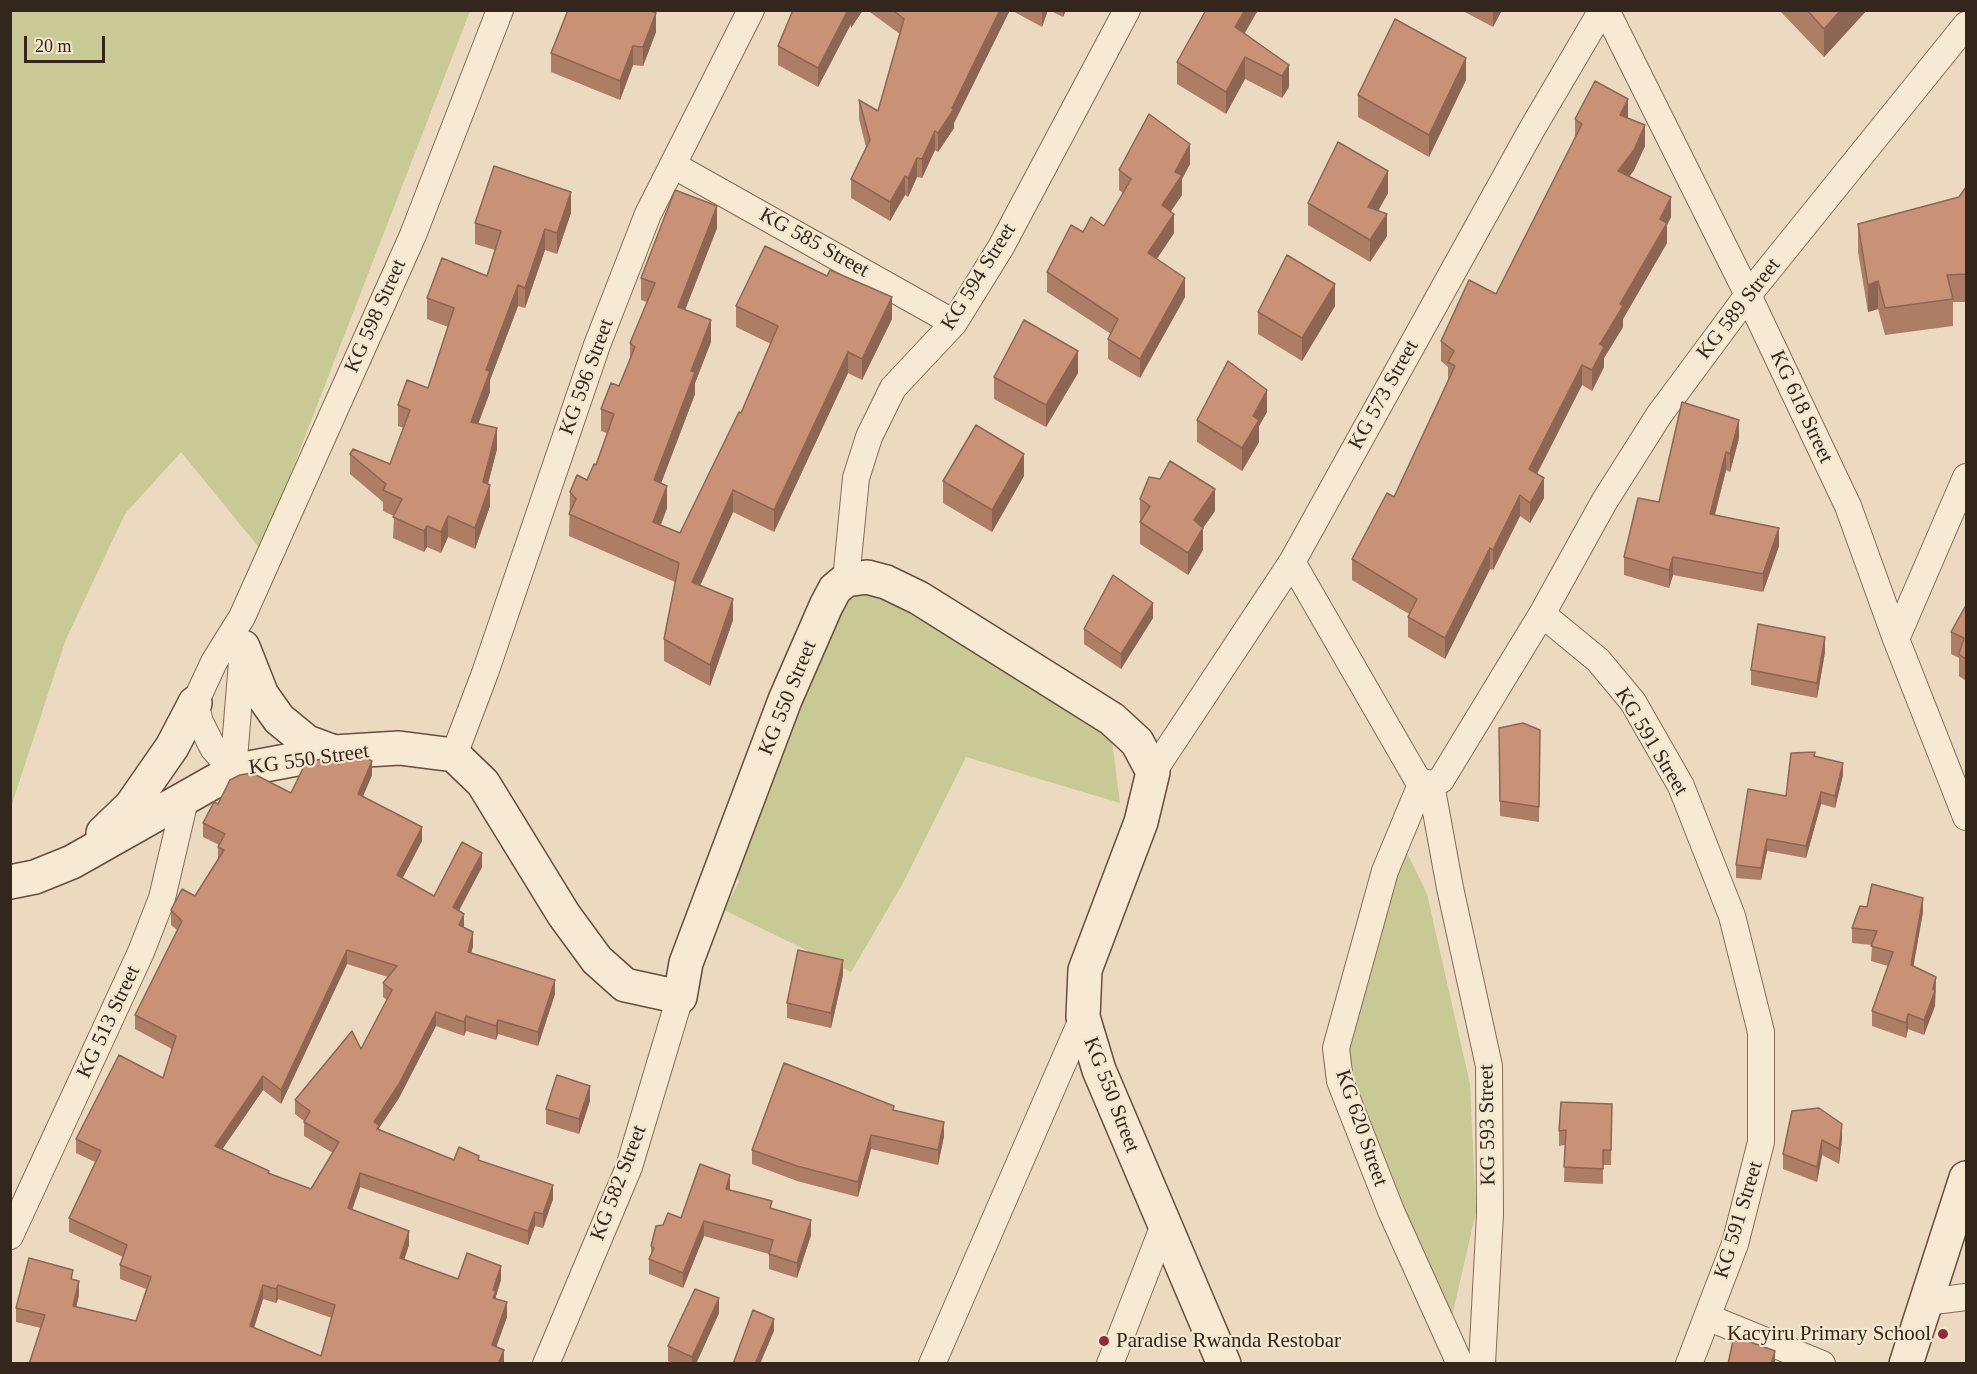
<!DOCTYPE html>
<html>
<head>
<meta charset="utf-8">
<style>
	body { margin:0 }
	#map { position:relative; width:1977px; height:1374px; overflow:hidden; background:#ecdac0; font-family:"Times New Roman",serif }
	canvas { display:block }
	.frame { position:absolute; inset:0; border:12px solid #34261c; pointer-events:none }
	.scale { position:absolute; left:24px; top:36px; width:81px; height:27px; box-sizing:border-box; border:3px solid #34261c; border-top:0; padding-left:8px; font-size:18px; line-height:21px; white-space:nowrap; color:#34261c; -webkit-text-stroke:4px #f4e6cf; paint-order:stroke }
</style>
</head>
<body>
<div id="map">
<canvas width="1977" height="1374"></canvas>
<div class="frame"></div>
<div class="scale">20 m</div>
</div>
<script>
const c = document.querySelector('canvas').getContext('2d');
c.lineJoin = 'round';
function fill(path, color) { c.fillStyle = color; c.fill(path, 'evenodd'); }
const shape = rows => new Path2D(rows.map(r => 'M' + r).join(''));
function trace(path, color, width, dash) { c.strokeStyle = color; c.lineWidth = width; c.lineCap = dash ? 'butt' : 'round'; c.setLineDash(dash || []); c.stroke(path); }
function drawText(font, color, halo, rows, align = 'center') {
  c.font = font + ' "Times New Roman",serif'; c.lineWidth = 4.5; c.setLineDash([]); c.textBaseline = 'middle'; c.strokeStyle = halo; c.fillStyle = color; for (const [text, x, y, turn = 0] of rows) {
    c.save(); c.translate(x, y); c.rotate((+turn || 0) * Math.PI / 180); c.textAlign = isNaN(turn) ? turn : align; if (halo) c.strokeText(text, 0, 0); c.fillText(text, 0, 0); c.restore();
  }
}
fill(shape([
	[11,11,470,11,261,550,181,452,125,514,66,639,11,807],
	[875,568,1109,718,1120,803,966,757,903,883,851,972,724,910,739,882,724,837,831,580],
	[1401,840,1427,894,1470,1084,1476,1212,1448,1334,1333,1044]
]), '#c8c994');
const street = shape([
	[1606,10,1748,295,1848,506,1896,639,1966,817],
	[673,165,954,323],
	[1292,562,1416,777,1422,782,1431,784,1441,780,1542,614,1598,660,1633,702,1681,786,1732,916,1761,1032,1761,1142,1735,1244,1689,1364],
	[846,580,856,478,869,437,893,388,954,323,1001,247,1127,10],
	[1542,614,1604,502,1659,415,1748,295,1966,25],
	[1896,639,1966,477],
	[454,755,485,673,597,345,648,214,751,10],
	[233,771,213,748,200,722,195,703,214,662,242,617,413,235,500,10],
	[233,771,243,650],
	[1153,772,1292,562,1532,129,1602,10],
	[1422,782,1385,871,1336,1048,1340,1081,1391,1211,1460,1364],
	[1431,784,1450,888,1489,1066,1490,1214,1482,1364],
	[10,1236,141,952,162,898,185,800],
	[1926,1302,1966,1297],
	[1707,1317,1822,1364],
	[546,1364,629,1167,680,997],
	[932,1364,1083,1017],
	[1110,1364,1164,1225]
]);
const secondary = shape([
	[243,647,262,695,279,719,307,742,334,752],
	[103,833,131,806,172,747,195,703],
	[10,882,35,877,72,862,233,771,334,752,399,748,454,755,483,783,564,915,597,960,625,985,680,997,686,963,785,700,826,606,835,589,846,580,867,577,886,582,919,598,1112,719,1137,742,1153,772,1141,822,1085,970,1083,1017,1099,1070,1224,1364],
	[1906,1364,1966,1178]
]);
trace(street, '#846c58', 28);
trace(secondary, '#664d3c', 36);
trace(street, '#f7e9d2', 26);
trace(secondary, '#f7e9d2', 33);
fill(shape([
	[793,10,863,10,851,28,851,24,818,87,778,65,778,46],
	[867,10,1010,10,954,123,954,128,938,152,935,150,922,178,917,177,908,197,905,195,890,221,851,198,851,179,866,147,859,119,859,100,878,111,900,34],
	[1011,10,1048,10,1042,27],
	[1049,10,1066,10,1063,17],
	[1206,10,1258,10,1245,33,1289,65,1289,87,1282,98,1245,79,1226,114,1177,84,1177,62],
	[1461,10,1502,10,1493,27],
	[1779,10,1867,10,1824,57],
	[656,32,643,66,633,65,620,100,551,72,551,53],
	[1466,80,1429,157,1358,117,1358,95],
	[1628,118,1645,146,1634,170,1629,177,1671,217,1667,225,1667,243,1623,319,1623,327,1604,358,1604,367,1592,391,1582,385,1537,474,1544,498,1530,523,1520,516,1493,570,1490,569,1445,659,1408,637,1408,617,1409,614,1352,580,1352,559,1394,497,1448,380,1448,367,1441,361,1441,341,1496,294,1575,139,1575,119],
	[1190,164,1182,179,1182,195,1171,211,1174,233,1157,259,1185,297,1140,378,1108,359,1108,339,1111,334,1047,292,1047,272,1083,232,1104,226,1123,193,1119,190,1119,170],
	[1966,187,1966,302,1953,302,1953,326,1885,335,1878,309,1868,312,1858,252,1858,224,1959,197],
	[1388,193,1378,211,1387,236,1370,262,1308,225,1308,203],
	[571,213,557,254,545,250,525,308,518,306,490,380,490,392,478,424,497,449,488,484,490,506,475,549,448,537,441,553,427,547,424,552,393,538,394,516,383,511,383,502,350,474,350,454,390,464,404,428,398,426,398,405,428,388,448,327,427,319,427,298,487,276,495,250,475,244,475,223],
	[717,228,685,310,711,342,695,383,695,394,661,483,667,508,661,525,680,533,741,413,771,344,736,327,736,306,892,319,862,380,848,373,774,532,733,512,700,585,733,620,710,686,664,661,664,639,675,582,569,536,570,492,587,480,596,465,607,433,601,431,601,409,619,386,630,358,630,343,647,302,641,300,641,278],
	[1335,306,1302,361,1258,334,1258,312],
	[1078,373,1046,427,994,399,994,377],
	[1267,412,1259,426,1259,442,1242,471,1197,442,1197,420],
	[1739,438,1730,472,1726,470,1715,515,1779,546,1763,592,1673,575,1669,588,1624,575,1624,557,1659,502],
	[1024,476,992,532,943,503,943,481],
	[1140,499,1215,511,1203,528,1203,550,1188,575,1140,544],
	[1966,605,1966,681,1959,676,1959,658,1951,654,1951,632],
	[1153,618,1121,669,1084,644,1084,629],
	[1825,652,1817,698,1751,685,1751,670],
	[1499,728,1540,730,1539,822,1500,816],
	[1815,756,1843,775,1835,808,1821,804,1806,858,1767,851,1761,880,1736,878,1736,865],
	[372,775,363,796,422,841,402,878,434,896,482,867,459,911,464,928,473,946,471,953,555,994,538,1046,498,1034,496,1040,466,1031,464,1036,436,1026,399,1098,379,1128,379,1129,454,1160,479,1160,553,1199,543,1228,535,1226,528,1245,360,1187,352,1209,409,1245,404,1260,458,1279,501,1280,496,1296,496,1299,507,1317,496,1346,504,1364,29,1364,41,1328,16,1322,16,1308,73,1280,79,1295,76,1307,136,1321,146,1289,120,1279,120,1265,123,1257,69,1232,69,1218,95,1162,76,1153,76,1139,163,1078,172,1049,135,1029,135,1015,177,930,171,925,171,910,195,896,218,859,218,847,219,845,203,837,203,823,218,804,291,793],
	[347,964,388,977,383,983,383,997,387,1000,361,1049,295,1100,295,1114,304,1121,304,1136,333,1153,311,1189,269,1173,222,1149,263,1090,281,1104],
	[263,1299,276,1303,278,1299,332,1318,321,1356,254,1328],
	[1867,907,1923,912,1913,966,1936,977,1935,1006,1924,1035,1908,1029,1906,1038,1872,1026,1872,1011,1888,966,1871,961,1872,945,1852,943,1852,928],
	[843,975,831,1028,787,1018,787,1003],
	[590,1101,579,1134,546,1124,546,1109],
	[1612,1104,1611,1165,1603,1165,1603,1184,1564,1182,1565,1145,1559,1146,1559,1131],
	[894,1110,944,1136,938,1165,871,1149,858,1197,797,1181,752,1164,752,1150],
	[1792,1111,1842,1139,1839,1164,1822,1155,1817,1182,1783,1169,1783,1154],
	[730,1190,772,1208,811,1235,797,1278,769,1269,769,1254,704,1236,683,1288,649,1274,649,1259,651,1255,651,1246,663,1225,681,1218],
	[719,1313,696,1364,674,1364,668,1361,668,1346]
]), '#ad7d65');
fill(shape([
	[848,10,851,10,851,24,818,87,818,68],
	[851,10,863,10,851,28],
	[1000,10,1010,10,954,123,954,128,938,152,938,133,952,108],
	[1042,10,1048,10,1042,27],
	[1063,10,1066,10,1063,17],
	[1245,10,1258,10,1235,49,1235,27],
	[1493,10,1502,10,1493,27],
	[1841,10,1867,10,1824,57,1824,29],
	[656,13,656,32,643,66,643,47],
	[633,46,633,65,620,100,620,81],
	[1245,57,1245,79,1226,114,1226,92],
	[1466,58,1466,80,1429,157,1429,135],
	[1289,65,1289,87,1282,98,1282,76],
	[1628,99,1628,120,1620,115],
	[1645,125,1645,146,1634,170,1618,192,1618,171],
	[935,131,935,150,922,178,922,159],
	[1190,144,1190,164,1182,179,1182,195,1162,224,1162,205,1175,172],
	[917,158,917,177,908,197,908,178],
	[1388,171,1388,193,1368,229,1368,207],
	[905,176,905,195,890,221,890,202],
	[571,192,571,213,557,254,557,233],
	[1671,197,1671,217,1667,225,1667,243,1623,319,1623,327,1604,358,1604,367,1592,391,1592,370,1600,344,1620,304],
	[717,206,717,228,678,328,678,307],
	[1174,214,1174,233,1148,272,1148,253],
	[1387,214,1387,236,1370,262,1370,240],
	[545,229,545,250,525,308,525,288],
	[1185,278,1185,297,1140,378,1140,359],
	[1878,281,1878,309,1868,312,1868,285],
	[1335,284,1335,306,1302,361,1302,338],
	[518,285,518,306,490,380,490,392,471,443,471,422,486,370],
	[892,297,892,319,862,380,862,359],
	[711,320,711,342,695,383,695,394,654,502,654,480,691,371],
	[1078,351,1078,373,1046,427,1046,405],
	[848,352,848,373,774,532,774,510],
	[1582,365,1582,385,1529,489,1529,469],
	[1267,390,1267,412,1259,426,1259,442,1242,471,1242,448,1253,416],
	[1739,420,1739,438,1730,472,1730,454],
	[497,428,497,449,483,503,483,482],
	[1726,452,1726,470,1710,532,1710,514],
	[1024,454,1024,476,992,532,992,510],
	[1544,478,1544,498,1530,523,1530,503],
	[490,485,490,506,475,549,475,528],
	[667,486,667,508,653,543,653,522],
	[1215,489,1215,511,1203,528,1203,550,1188,575,1188,553,1194,520],
	[733,490,733,512,692,604,692,582],
	[1520,495,1520,516,1493,570,1493,550],
	[448,516,448,537,441,553,441,532],
	[427,526,427,547,424,552,424,531],
	[1779,528,1779,546,1763,592,1763,574],
	[1490,548,1490,569,1445,659,1445,638],
	[1673,557,1673,575,1669,588,1669,570],
	[733,599,733,620,710,686,710,665],
	[1153,603,1153,618,1121,669,1121,654],
	[1825,637,1825,652,1817,698,1817,683],
	[372,761,372,775,358,808,358,794],
	[1843,763,1843,775,1835,808,1835,796],
	[1821,792,1821,804,1806,858,1806,846],
	[422,827,422,841,397,889,397,875],
	[1767,839,1767,851,1761,880,1761,868],
	[482,853,482,867,453,921,453,907],
	[1923,898,1923,912,1911,980,1911,965],
	[464,914,464,928,459,925],
	[473,932,473,946,468,966,468,952],
	[347,950,347,964,281,1104,281,1090],
	[843,960,843,975,831,1028,831,1013],
	[1936,977,1935,1006,1924,1035,1924,1020],
	[555,980,555,994,538,1046,538,1032],
	[436,1012,436,1026,399,1098,379,1128,379,1139,374,1122],
	[1908,1014,1908,1029,1906,1038,1906,1023],
	[466,1016,466,1031,464,1036,464,1022],
	[498,1020,498,1034,496,1040,496,1026],
	[263,1076,263,1090,215,1160,215,1146],
	[590,1086,590,1101,579,1134,579,1119],
	[944,1122,944,1136,938,1165,938,1150],
	[1842,1124,1842,1139,1839,1164,1839,1149],
	[871,1135,871,1149,858,1197,858,1182],
	[1822,1140,1822,1155,1817,1182,1817,1167],
	[360,1173,360,1187,348,1222,348,1208],
	[730,1175,730,1189,726,1204,726,1189],
	[553,1185,553,1199,543,1228,543,1214],
	[535,1212,535,1226,528,1245,528,1231],
	[811,1220,811,1235,797,1278,797,1263],
	[704,1221,704,1236,683,1288,683,1273],
	[409,1231,409,1245,400,1272,400,1258],
	[501,1266,501,1280,496,1296,496,1305,493,1312,493,1290],
	[79,1281,79,1295,73,1320,73,1306],
	[263,1285,263,1299,250,1340,250,1326],
	[278,1285,278,1299,276,1303,276,1289],
	[719,1298,719,1313,696,1364,692,1364,692,1357],
	[507,1302,507,1317,492,1359,492,1345],
	[774,1319,774,1331,760,1364,755,1364],
	[504,1350,504,1364,498,1364],
	[1775,1351,1775,1364,1771,1364]
]), '#8d6653');
const building = shape([
	[568,10,649,10,656,13,643,47,633,46,620,81,551,53,568,10],
	[793,10,848,10,818,68,778,46,793,10],
	[893,10,1000,10,952,108,954,109,938,133,935,131,922,159,917,158,908,178,905,176,890,202,851,179,870,140,859,100,878,111,904,19,893,10],
	[1206,10,1245,10,1235,27,1289,65,1282,76,1245,57,1226,92,1177,62,1206,10],
	[1807,10,1841,10,1824,29,1807,10],
	[1395,19,1466,58,1429,135,1358,95,1395,19],
	[1595,81,1628,99,1620,115,1645,125,1634,150,1618,171,1671,197,1660,219,1667,223,1620,304,1623,306,1600,344,1604,347,1592,370,1582,365,1529,469,1544,478,1530,503,1520,495,1493,550,1490,548,1445,638,1408,617,1417,599,1352,559,1387,493,1394,497,1455,366,1448,362,1454,351,1441,341,1469,280,1496,294,1582,124,1575,119,1595,81],
	[1149,114,1190,144,1175,172,1182,175,1162,205,1174,214,1148,253,1185,278,1140,359,1108,339,1118,319,1047,272,1071,225,1083,232,1091,217,1104,226,1131,179,1119,170,1149,114],
	[1338,142,1388,171,1368,207,1387,214,1370,240,1308,203,1338,142],
	[494,166,571,192,557,233,545,229,525,288,518,285,486,370,490,371,471,422,497,428,483,482,490,485,475,528,448,516,441,532,427,526,424,531,393,517,402,499,383,490,386,484,350,454,353,449,390,464,410,410,398,405,407,380,428,388,454,308,427,298,442,258,487,276,501,231,475,223,494,166],
	[1966,187,1966,274,1947,275,1953,299,1885,308,1878,281,1868,285,1858,224,1959,197,1966,187],
	[675,190,717,206,678,307,711,320,691,371,695,372,654,480,667,486,653,522,680,533,739,412,741,413,778,326,736,306,765,246,827,276,830,270,892,297,862,359,848,352,774,510,733,490,692,582,733,599,710,665,664,639,679,563,569,514,576,499,570,492,577,475,587,480,594,464,596,465,614,414,601,409,611,383,619,386,635,347,630,343,655,283,641,278,675,190],
	[1287,255,1335,284,1302,338,1258,312,1287,255],
	[1024,320,1078,351,1046,405,994,377,1024,320],
	[1228,361,1267,390,1253,416,1259,420,1242,448,1197,420,1228,361],
	[1682,402,1739,420,1730,454,1726,452,1710,514,1779,528,1763,574,1673,557,1669,570,1624,557,1638,498,1659,502,1682,402],
	[976,425,1024,454,992,510,943,481,976,425],
	[1170,461,1215,489,1194,520,1203,528,1188,553,1140,522,1150,506,1140,499,1149,477,1160,479,1170,461],
	[1113,575,1153,603,1121,654,1084,629,1113,575],
	[1966,605,1966,659,1959,654,1964,638,1951,632,1966,605],
	[1758,624,1825,637,1817,683,1751,670,1758,624],
	[1523,723,1540,730,1539,807,1500,801,1499,728,1523,723],
	[1815,752,1814,756,1843,763,1835,796,1821,792,1806,846,1767,839,1761,868,1736,865,1748,789,1786,796,1791,753,1815,752],
	[360,755,372,761,358,794,422,827,397,875,434,896,462,842,482,853,453,907,464,914,459,925,473,932,468,952,555,980,538,1032,498,1020,496,1026,466,1016,464,1022,436,1012,399,1084,374,1122,379,1125,377,1129,454,1160,459,1147,479,1156,478,1160,553,1185,543,1214,535,1212,528,1231,360,1173,348,1208,409,1231,400,1258,458,1279,467,1253,501,1266,493,1290,496,1291,493,1298,507,1302,492,1345,504,1350,498,1364,29,1364,45,1315,16,1308,29,1258,73,1270,71,1279,79,1281,73,1306,136,1321,151,1277,120,1265,127,1245,69,1218,101,1151,76,1139,119,1055,163,1078,176,1036,135,1015,182,921,171,910,182,889,195,896,224,850,218,847,225,834,203,823,214,802,218,804,230,780,240,775,252,773,291,793,306,762,327,758,339,764,343,756,360,755],
	[347,950,397,966,383,983,392,990,361,1049,352,1031,295,1100,310,1111,304,1122,339,1142,311,1189,268,1173,269,1171,215,1146,263,1076,281,1090,347,950],
	[263,1285,276,1289,278,1285,335,1305,321,1356,250,1326,263,1285],
	[1872,884,1923,898,1911,965,1936,977,1933,989,1935,991,1924,1020,1908,1014,1906,1023,1872,1011,1893,952,1871,946,1877,931,1852,928,1860,906,1867,907,1872,884],
	[798,950,843,960,831,1013,787,1003,798,950],
	[784,1063,894,1106,893,1110,944,1122,938,1150,871,1135,858,1182,797,1166,752,1150,784,1063],
	[557,1075,590,1086,579,1119,546,1109,557,1075],
	[1561,1102,1612,1104,1611,1150,1603,1150,1603,1169,1564,1167,1566,1130,1559,1131,1561,1102],
	[1819,1108,1842,1124,1839,1149,1822,1140,1817,1167,1783,1154,1792,1111,1819,1108],
	[700,1164,730,1175,726,1189,772,1201,770,1208,811,1220,797,1263,769,1254,773,1240,704,1221,683,1273,649,1259,654,1248,651,1246,656,1226,663,1225,668,1213,681,1218,700,1164],
	[695,1289,719,1298,692,1357,668,1346,695,1289],
	[753,1310,774,1319,755,1364,733,1364,753,1310],
	[1734,1336,1775,1351,1771,1364,1728,1364,1734,1336]
]);
fill(building, '#c99176');
trace(building, '#8d6653', 1.5);
for (const [x, y, r, color] of [
	[1943,1334,6,"#912b35"],
	[1104,1341,6,"#912b35"]
]) { const dot = new Path2D(); dot.arc(x, y, r, 0, 2 * Math.PI); c.fillStyle = color; c.fill(dot); trace(dot, '#f4e6cf', 2); }
drawText('21px', '#34261c', '#f4e6cf', [
	["KG 585 Street",814,243,29],
	["KG 594 Street",979,277,-58],
	["KG 589 Street",1739,309,-52],
	["KG 598 Street",376,316,-66],
	["KG 596 Street",587,377,-70],
	["KG 573 Street",1384,395,-61],
	["KG 618 Street",1801,407,65],
	["KG 550 Street",788,698,-68],
	["KG 591 Street",1651,742,59],
	["KG 550 Street",309,760,-8],
	["KG 513 Street",109,1022,-65],
	["KG 550 Street",1111,1095,69],
	["KG 593 Street",1488,1125,-91],
	["KG 620 Street",1361,1128,71],
	["KG 582 Street",619,1183,-69],
	["KG 591 Street",1739,1220,-73]
]);
drawText('21px', '#34261c', '#f4e6cf', [
	["Kacyiru Primary School",1931,1334],
	["Paradise Rwanda Restobar",1116,1341,"left"]
], 'right');
</script>
</body>
</html>
